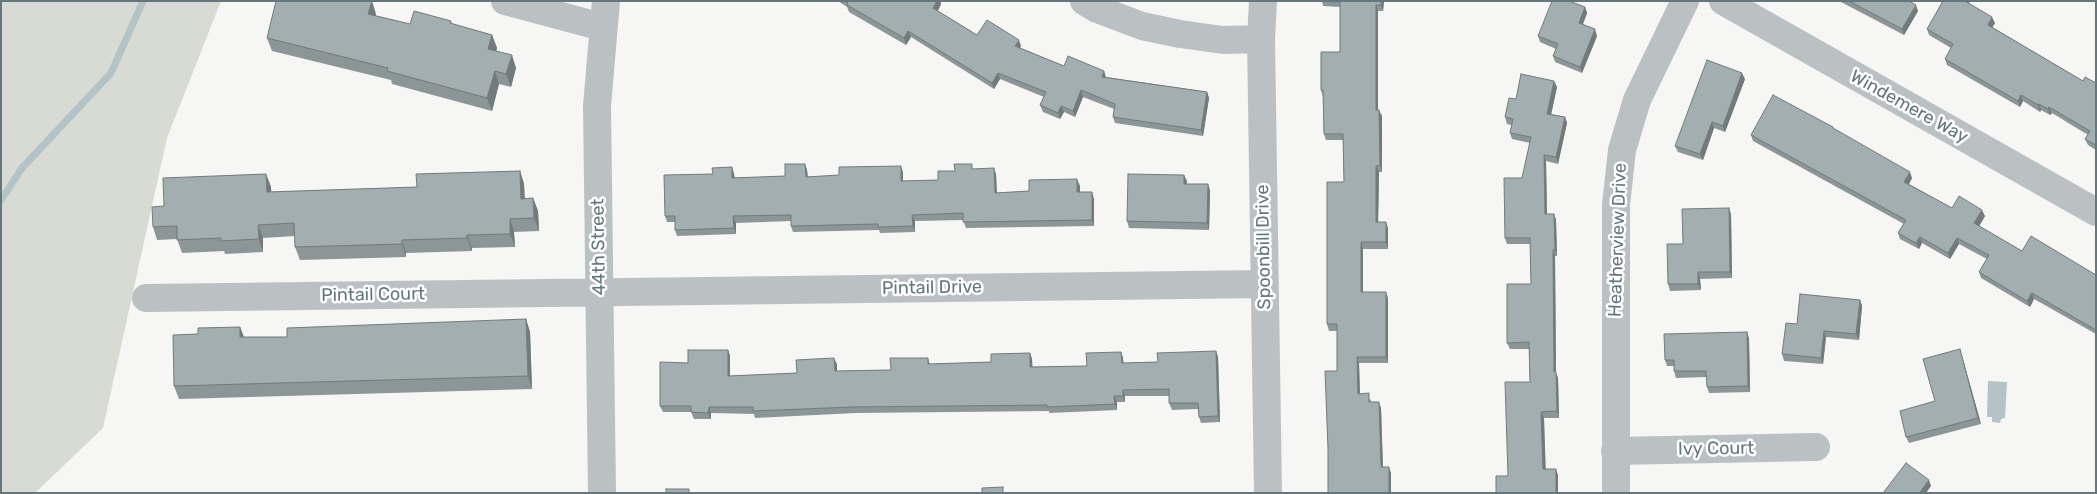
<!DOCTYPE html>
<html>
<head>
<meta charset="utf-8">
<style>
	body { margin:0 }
	#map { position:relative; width:2097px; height:494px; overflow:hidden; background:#f6f6f4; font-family:Rubik,sans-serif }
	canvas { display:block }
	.frame { position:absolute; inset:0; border:2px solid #64777c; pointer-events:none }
</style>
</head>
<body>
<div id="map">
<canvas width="2097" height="494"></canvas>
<div class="frame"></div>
</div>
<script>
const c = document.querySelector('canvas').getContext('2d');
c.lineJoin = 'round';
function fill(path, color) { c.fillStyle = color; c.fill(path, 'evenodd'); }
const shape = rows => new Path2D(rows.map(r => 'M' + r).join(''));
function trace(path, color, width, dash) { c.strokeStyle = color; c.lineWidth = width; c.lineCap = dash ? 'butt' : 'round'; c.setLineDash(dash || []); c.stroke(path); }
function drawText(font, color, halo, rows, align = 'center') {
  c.font = font + ' Rubik,sans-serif'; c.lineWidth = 5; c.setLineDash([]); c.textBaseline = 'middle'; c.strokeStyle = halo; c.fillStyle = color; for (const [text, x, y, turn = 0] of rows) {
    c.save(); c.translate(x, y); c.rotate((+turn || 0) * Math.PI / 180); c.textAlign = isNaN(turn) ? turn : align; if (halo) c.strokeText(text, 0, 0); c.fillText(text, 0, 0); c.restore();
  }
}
fill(shape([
	[1,1,221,1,167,138,103,428,35,493,1,493]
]), '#d7dbd3');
fill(shape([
	[1988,381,2007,382,2005,418,2001,419,2000,423,1992,422,1992,417,1987,417]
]), '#b4c3c5');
trace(shape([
	[1,200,22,168,111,73,143,1]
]), '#b4c3c5', 7);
trace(shape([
	[505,1,602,27],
	[1084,1,1097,9,1142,26,1180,34,1223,40,1261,39],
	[1263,1,1261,39,1268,493],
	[1723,1,2096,212],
	[146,298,1265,284],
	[1615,451,1816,447],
	[602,493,597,106,606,1],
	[1616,493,1616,205,1622,150,1637,100,1685,1]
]), '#bbc1c3', 28);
fill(shape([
	[838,1,940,1,941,4,938,11,977,35,1021,46,1020,48,1064,66,1104,71,1106,77,1207,92,1209,98,1203,136,1115,123,1113,117,1114,109,1083,97,1075,117,1064,112,1060,119,1043,112,1040,105,1044,97,1000,79,994,89,911,37,906,45,849,12,847,7],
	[1322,1,1384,1,1383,11,1378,11,1378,110,1382,116,1382,172,1379,172,1378,222,1388,228,1388,249,1363,249,1363,292,1388,298,1388,363,1359,363,1360,394,1371,400,1371,402,1381,408,1383,467,1391,473,1391,493,1337,371,1337,331,1329,331,1327,324,1344,182,1343,140,1326,140,1324,134,1323,96,1321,90,1340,52,1340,7,1323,6],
	[1839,1,1909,1,1918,11,1904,35],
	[1943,1,1970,1,1969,4,1995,23,1992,27,2083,81,2096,83,2096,150,2088,145,2085,139,2088,135,2052,113,2050,115,2041,110,2040,112,2023,101,2020,107,1947,65,1945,59,1951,48,1929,35,1927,29],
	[1585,7,1587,13,1583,24,1597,36,1582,73,1555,62,1553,56,1556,49,1540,42,1538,36],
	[376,14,376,16,410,24,451,21,452,24,492,35,497,48,496,51,516,68,511,87,499,84,492,111,392,84,391,80,272,51,267,38],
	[1745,79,1725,132,1714,128,1703,160,1678,152,1675,146],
	[1554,81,1557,87,1551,114,1565,117,1567,123,1558,164,1546,161,1547,214,1554,214,1556,220,1557,256,1555,256,1556,373,1558,378,1559,418,1544,418,1545,469,1558,475,1508,476,1530,382,1529,349,1510,349,1507,343,1531,284,1530,244,1507,244,1505,238,1522,178,1530,143,1512,139,1510,133,1512,125,1507,124,1505,117],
	[1833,127,1834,129,1912,178,1909,184,1952,208,1985,216,1979,226,2022,251,2096,275,2096,334,2034,299,2030,307,1981,278,1979,272,1987,259,1959,244,1950,259,1922,243,1919,249,1900,239,1898,233,1904,224,1753,141,1751,135],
	[805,164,807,170,808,177,903,172,903,181,938,180,955,171,974,169,996,174,997,193,1029,191,1080,186,1080,192,1094,199,1094,226,966,228,963,220,915,221,915,232,880,233,879,230,793,232,791,226,791,221,736,223,736,234,677,236,675,230,675,222,667,222,665,216,713,174,732,167,734,174,735,178,785,176],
	[520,171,524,184,525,199,533,198,538,211,539,231,514,232,515,247,472,248,472,251,406,253,406,257,300,260,295,247,295,236,263,238,263,252,225,254,224,251,182,253,177,239,157,240,153,227,164,206,266,174,271,187,271,192,417,187],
	[1187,181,1186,184,1210,190,1209,230,1129,228,1127,221],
	[1731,214,1732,278,1700,279,1701,290,1670,291,1668,284,1683,244],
	[1860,300,1862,306,1859,340,1826,337,1823,364,1784,361,1782,354,1797,324],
	[526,319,530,332,532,389,179,399,174,386,198,334,240,327,244,337,287,337],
	[1749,338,1750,392,1709,393,1707,387,1707,377,1676,378,1674,371,1674,366,1667,366,1665,360],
	[728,350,730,356,730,376,797,373,837,364,837,371,891,370,928,358,930,364,991,362,1030,353,1032,359,1032,367,1087,366,1121,352,1123,358,1123,363,1158,362,1216,351,1218,357,1220,422,1201,423,1199,417,1198,409,1172,410,1169,403,1169,396,1125,396,1125,402,1117,402,1117,410,1049,413,1049,411,856,413,755,418,754,414,711,413,711,419,694,419,691,412,663,412,660,406,688,363],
	[1962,356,1981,424,1909,443,1906,437,1935,401]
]), '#8c9697');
fill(shape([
	[372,1,376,14,373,27,368,14],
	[937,1,940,1,941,4,936,14,933,8],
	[1381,1,1384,1,1383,11,1381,5],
	[1376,5,1378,11,1378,117,1376,110],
	[1916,5,1918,11,1904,35,1902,29],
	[1585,7,1587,13,1581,29,1579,23],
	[1992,17,1995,23,1990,31,1988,25],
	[1595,29,1597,36,1582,73,1580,67],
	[908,31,911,37,906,45,904,38],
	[492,35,497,48,493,62,488,49],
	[1019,40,1021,46,1017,52,1015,46],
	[512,55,516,68,511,87,506,74],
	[495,71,499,84,492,111,487,98],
	[1104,71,1106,78,1102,77],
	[998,73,1000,79,994,89,992,83],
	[1742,73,1745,79,1725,132,1723,126],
	[1554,81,1557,87,1550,120,1547,114],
	[1081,90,1083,97,1075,117,1073,111],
	[1207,92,1209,98,1203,136,1201,130],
	[2021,95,2023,101,2020,107,2018,101],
	[2039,104,2041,110,2040,112,2038,105],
	[1061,106,1064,112,1060,119,1058,113],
	[2049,107,2052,113,2050,115,2048,109],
	[1379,110,1382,116,1382,172,1380,165],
	[1565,117,1567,123,1558,164,1556,157],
	[1712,122,1714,128,1703,160,1700,154],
	[1544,155,1546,161,1547,220,1545,214],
	[805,164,807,170,808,183,806,177],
	[901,166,903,172,903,188,901,181],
	[1376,166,1379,172,1378,228,1376,222],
	[732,167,734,174,735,184,732,178],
	[994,168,996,174,997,200,995,193],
	[520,171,524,184,525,212,521,199],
	[1910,172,1912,178,1907,188,1904,182],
	[266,174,271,187,272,205,267,192],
	[1184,175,1187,181,1186,190,1184,184],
	[1077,179,1080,186,1080,199,1077,192],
	[1208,184,1210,190,1209,230,1207,223],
	[1092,192,1094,199,1094,226,1092,220],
	[533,198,538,211,539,231,534,218],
	[1729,208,1731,214,1732,278,1730,272],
	[1982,210,1985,216,1977,230,1974,223],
	[1554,214,1556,220,1557,256,1555,250],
	[912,215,915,221,915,232,913,226],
	[733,216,736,223,736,234,734,228],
	[510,219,514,232,515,247,510,234],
	[1386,222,1388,228,1388,249,1386,242],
	[258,225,263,238,263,252,259,239],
	[467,235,472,248,472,251,467,238],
	[1920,237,1922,243,1919,249,1916,243],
	[1957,238,1959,244,1950,259,1948,253],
	[402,240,406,253,406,257,402,244],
	[1361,242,1363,249,1363,298,1361,292],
	[1553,250,1555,256,1556,373,1558,378,1559,418,1557,411,1554,372],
	[1698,272,1700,279,1701,290,1698,284],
	[1386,292,1388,298,1388,363,1386,357],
	[2032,293,2034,299,2030,307,2027,301],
	[1860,300,1862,306,1859,340,1856,334],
	[526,319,530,332,532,389,528,376],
	[240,327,245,340,240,337],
	[1824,331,1826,337,1823,364,1821,358],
	[1747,332,1749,338,1750,392,1748,386],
	[1960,349,1962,356,1981,424,1978,418],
	[728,350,730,356,730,382,728,376],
	[1216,351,1218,357,1220,422,1218,416],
	[1121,352,1123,358,1124,369,1122,363],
	[1030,353,1032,359,1033,374,1030,367],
	[1357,357,1359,363,1360,400,1358,394],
	[834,358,837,364,837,378,835,371],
	[1123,390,1125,396,1125,402,1123,396],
	[1114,396,1117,402,1117,410,1115,404],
	[1379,402,1381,408,1383,473,1381,467],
	[709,407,711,413,711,419,708,413],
	[1541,412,1544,418,1546,475,1543,469],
	[1389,467,1391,473,1391,493,1389,493],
	[1556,469,1558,475,1558,493,1556,493],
	[1929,480,1931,486,1926,493,1920,493,1920,492]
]), '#727a7b');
const building = shape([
	[276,1,372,1,368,14,410,24,414,11,451,21,450,23,492,35,488,49,512,55,506,74,495,71,487,98,387,71,388,68,267,38,276,1],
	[846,1,937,1,933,8,977,35,987,20,1019,40,1015,46,1064,66,1068,56,1104,71,1102,77,1207,92,1201,130,1113,117,1115,104,1081,90,1073,111,1061,106,1058,113,1040,105,1046,92,998,73,992,83,908,31,904,38,847,5,848,3,846,1],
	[1340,1,1381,1,1381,5,1376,5,1376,110,1379,110,1380,165,1376,166,1376,222,1386,222,1386,242,1361,242,1361,292,1386,292,1386,357,1357,357,1358,394,1369,393,1369,402,1379,402,1381,467,1389,467,1389,493,1328,493,1328,449,1325,371,1337,371,1337,324,1327,324,1327,182,1344,182,1343,134,1324,134,1323,90,1321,90,1321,52,1340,52,1340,1],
	[1552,1,1569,1,1585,7,1579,23,1595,29,1580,67,1553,56,1558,44,1538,36,1552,1],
	[1849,1,1909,1,1916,5,1902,29,1849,1],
	[1943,1,1965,1,1992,17,1988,25,2083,81,2085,77,2096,83,2096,145,2085,139,2090,131,2049,107,2048,109,2039,104,2038,105,2021,95,2018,101,1945,59,1953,44,1927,29,1943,1],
	[1707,60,1742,73,1723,126,1712,122,1700,154,1675,146,1707,60],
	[1521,74,1554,81,1547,114,1565,117,1556,157,1544,155,1545,214,1554,214,1555,250,1553,250,1554,372,1556,372,1557,411,1541,412,1543,469,1556,469,1556,493,1496,493,1496,476,1508,476,1505,382,1530,382,1529,342,1507,343,1507,284,1531,284,1530,238,1505,238,1504,178,1522,178,1531,137,1510,133,1513,119,1505,117,1509,98,1516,99,1521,74],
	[1773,95,1833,127,1833,128,1910,172,1904,182,1952,208,1959,196,1982,210,1974,223,2022,251,2031,236,2096,275,2096,330,2032,293,2027,301,1979,272,1989,255,1957,238,1948,253,1920,237,1916,243,1898,233,1906,220,1751,135,1773,95],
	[785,164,805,164,806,177,839,175,839,167,901,166,901,181,938,180,938,171,955,171,954,164,972,164,972,169,994,168,995,193,1029,191,1029,180,1077,179,1077,192,1092,192,1092,220,963,222,963,213,912,215,913,226,878,227,878,224,791,226,791,215,733,216,734,228,675,230,675,216,665,216,664,175,713,174,712,168,732,167,732,178,785,176,785,164],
	[520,171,521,199,533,198,534,218,510,219,510,234,467,235,467,238,402,240,402,244,295,247,294,223,258,225,259,239,221,241,221,238,177,240,177,226,153,227,152,207,164,206,163,178,266,174,267,192,417,187,416,174,520,171],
	[1128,174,1184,175,1184,184,1208,184,1207,223,1127,221,1128,174],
	[1729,208,1730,272,1698,272,1698,284,1668,284,1667,244,1683,244,1682,209,1729,208],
	[1800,294,1860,300,1856,334,1824,331,1821,358,1782,354,1786,323,1797,324,1800,294],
	[526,319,528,376,174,386,173,335,198,334,198,328,240,327,240,337,287,337,287,328,526,319],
	[1747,332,1748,386,1707,387,1706,371,1674,371,1674,360,1665,360,1664,334,1747,332],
	[1960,349,1978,418,1906,437,1900,411,1935,401,1923,359,1960,349],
	[688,350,728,350,728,376,797,373,796,360,834,358,835,371,891,370,890,358,928,358,928,364,991,362,991,354,1030,353,1030,367,1087,366,1086,353,1121,352,1122,363,1158,362,1157,353,1216,351,1218,416,1199,417,1198,403,1169,403,1169,389,1123,390,1123,396,1114,396,1115,404,1047,407,1047,405,853,407,753,411,753,407,709,407,708,413,691,412,691,406,660,406,660,362,688,363,688,350],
	[1906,463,1929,480,1920,492,1922,493,1883,493,1906,463],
	[1003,487,1003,493,982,493,982,488,1003,487],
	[666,489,689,489,689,493,666,493,666,489]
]);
fill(building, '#a3aeb0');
trace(building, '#727a7b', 1);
drawText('18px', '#64777c', '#fff', [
	["Windemere Way",1909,107,29],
	["Heatherview Drive",1618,240,-88],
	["44th Street",599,247,-91],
	["Spoonbill Drive",1264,247,-91],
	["Pintail Drive",932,288,-1],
	["Pintail Court",373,295,-1],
	["Ivy Court",1716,449,-1]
]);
</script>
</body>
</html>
